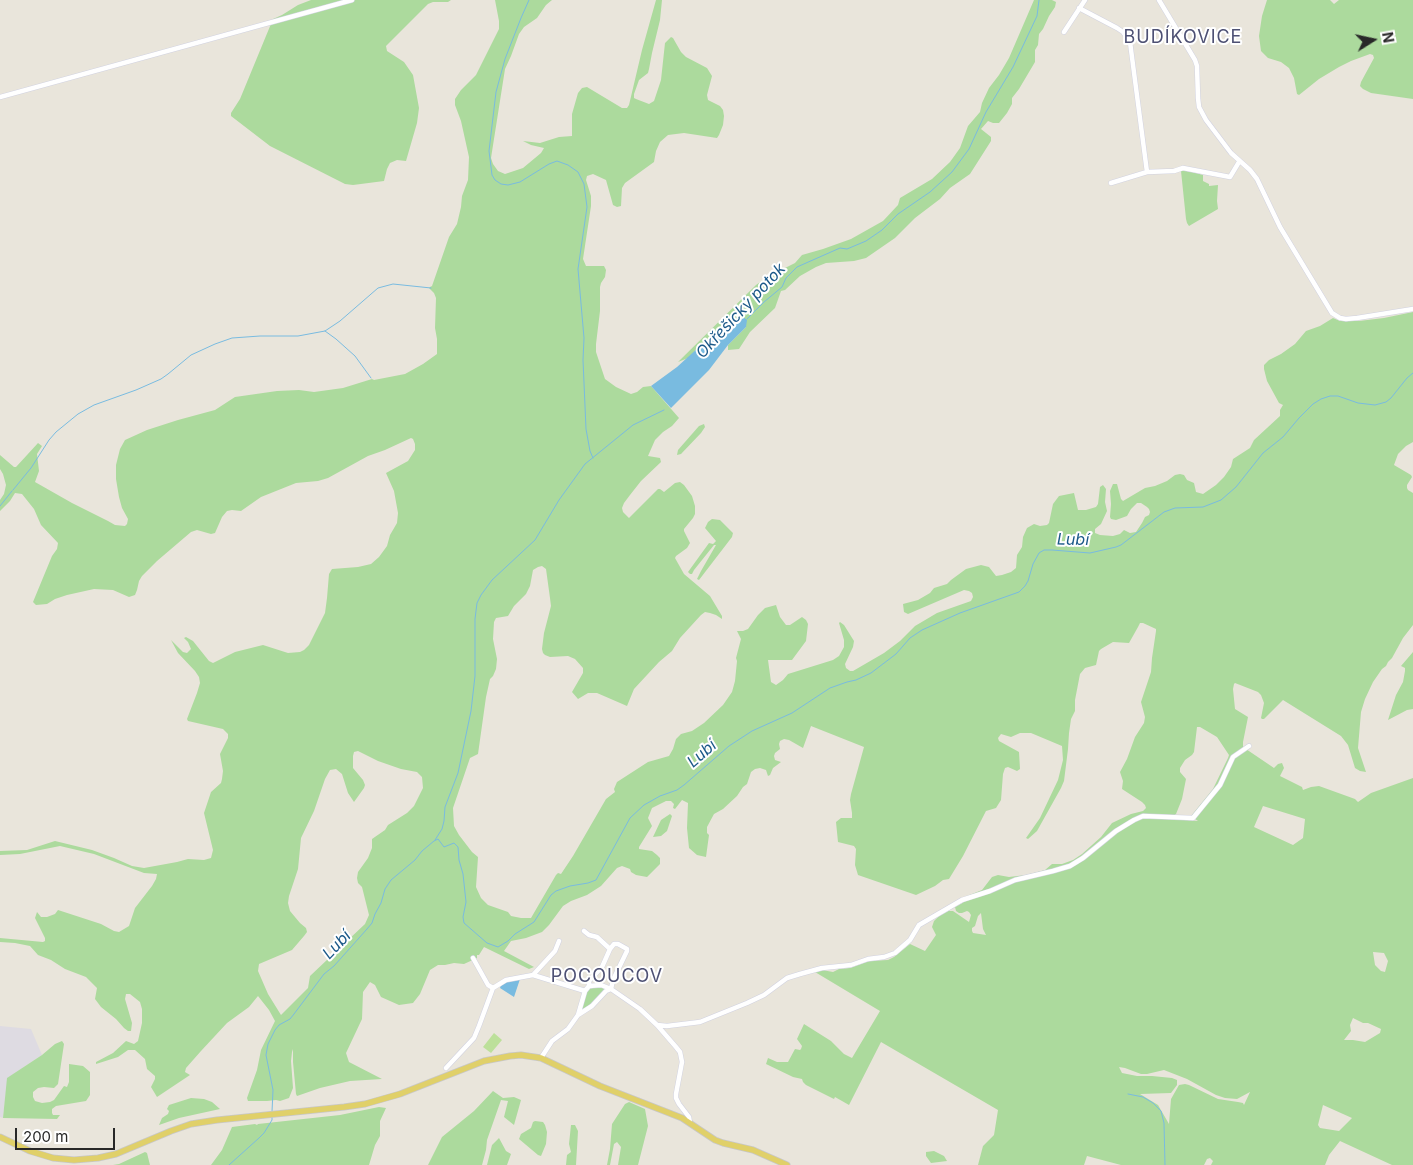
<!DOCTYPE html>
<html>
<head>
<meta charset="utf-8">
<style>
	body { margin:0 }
	#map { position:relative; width:1413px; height:1165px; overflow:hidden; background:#e9e5db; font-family:Inter,sans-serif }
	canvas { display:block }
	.north { position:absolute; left:1348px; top:15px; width:50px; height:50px; -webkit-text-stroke:4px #fff; paint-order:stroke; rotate:80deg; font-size:14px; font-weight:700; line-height:20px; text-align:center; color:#282828 }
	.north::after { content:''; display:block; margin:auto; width:18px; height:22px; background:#282828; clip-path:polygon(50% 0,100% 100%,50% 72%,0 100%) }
	.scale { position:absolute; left:15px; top:1128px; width:100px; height:22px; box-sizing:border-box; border:2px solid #282828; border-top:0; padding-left:6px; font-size:15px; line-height:18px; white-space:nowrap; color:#282828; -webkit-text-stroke:4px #fff; paint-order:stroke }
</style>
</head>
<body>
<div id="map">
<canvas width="1413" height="1165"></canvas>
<div class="north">N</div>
<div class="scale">200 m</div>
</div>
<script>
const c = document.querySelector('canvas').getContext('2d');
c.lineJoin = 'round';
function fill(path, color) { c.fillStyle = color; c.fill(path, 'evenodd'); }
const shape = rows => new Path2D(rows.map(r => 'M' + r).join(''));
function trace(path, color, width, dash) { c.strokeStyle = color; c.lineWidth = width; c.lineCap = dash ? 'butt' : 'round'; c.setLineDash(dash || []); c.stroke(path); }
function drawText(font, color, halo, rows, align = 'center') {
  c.font = font + ' Inter,sans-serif'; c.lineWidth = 4; c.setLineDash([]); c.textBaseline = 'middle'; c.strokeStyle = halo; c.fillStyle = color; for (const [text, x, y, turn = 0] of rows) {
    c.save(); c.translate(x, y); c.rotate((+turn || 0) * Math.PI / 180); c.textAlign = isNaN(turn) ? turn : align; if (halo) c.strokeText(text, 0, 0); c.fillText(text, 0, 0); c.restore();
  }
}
fill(shape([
	[0,1026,31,1029,42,1055,8,1078,3,1118,0,1117]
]), '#dedbe2');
fill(shape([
	[311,0,451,0,448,2,433,2,428,4,386,46,387,51,404,62,413,75,419,108,417,123,406,161,397,160,390,163,387,169,384,181,353,185,345,184,270,146,231,116,231,113,240,99,273,19,282,15,298,5],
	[495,0,552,0,546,5,537,18,524,27,519,34,511,56,505,69,491,158,493,164,498,171,505,174,523,168,541,153,544,148,531,145,523,141,540,143,559,137,572,136,572,114,578,93,582,88,587,87,622,108,627,108,629,105,642,50,656,0,662,0,660,20,652,53,649,69,648,73,639,80,634,94,634,98,636,99,649,104,654,101,661,80,665,43,671,37,673,38,681,52,686,57,707,68,712,76,707,95,708,100,720,106,723,110,724,116,723,125,719,135,717,138,684,133,668,135,660,142,656,151,654,162,625,183,622,188,621,206,617,207,613,205,606,180,593,174,587,176,586,180,591,196,591,206,583,259,586,266,604,266,606,270,605,277,601,283,600,287,600,311,596,344,596,352,605,379,616,387,631,394,637,392,643,387,651,386,679,418,672,426,663,432,655,440,648,456,660,458,661,462,641,481,630,495,624,503,622,508,623,512,629,518,658,489,660,489,664,492,675,483,680,482,684,485,692,496,695,506,695,514,693,518,684,529,684,531,690,543,687,548,676,556,675,558,684,574,710,596,722,616,722,619,716,615,710,613,705,612,701,615,680,638,672,651,659,662,634,689,627,706,597,693,588,693,578,699,572,692,583,673,583,668,575,659,568,656,550,657,545,655,543,653,542,649,544,633,551,606,550,598,546,569,542,566,538,567,533,570,530,586,526,594,514,606,508,616,496,618,494,622,493,639,497,659,496,669,493,676,490,679,486,697,478,754,470,758,453,808,454,826,459,835,472,852,478,857,476,887,481,898,488,905,508,912,511,916,521,918,531,918,556,875,558,873,561,874,573,856,606,799,615,792,614,789,617,782,648,762,669,756,673,749,676,739,681,734,692,731,704,723,723,705,732,692,735,681,737,661,736,658,741,639,737,631,743,631,748,629,758,615,765,608,776,605,780,617,786,625,790,625,802,617,806,620,808,624,806,641,792,660,768,660,771,682,776,685,783,680,788,674,833,660,839,656,844,647,844,640,839,623,840,622,844,625,854,641,853,647,845,664,846,668,850,671,853,671,884,653,900,641,915,626,937,613,971,601,973,597,972,593,969,591,964,590,908,614,904,612,903,604,918,600,930,593,934,588,947,584,951,580,966,569,981,565,989,567,996,576,1002,575,1011,572,1016,568,1017,555,1022,547,1023,537,1027,528,1034,524,1040,526,1047,525,1049,523,1053,504,1059,496,1074,493,1078,510,1086,510,1096,507,1098,504,1100,487,1103,485,1106,489,1105,502,1107,511,1101,524,1095,529,1095,533,1100,535,1113,536,1120,534,1124,530,1130,533,1136,532,1142,523,1145,517,1149,515,1150,512,1149,509,1147,507,1141,503,1137,503,1131,509,1127,516,1116,520,1111,519,1110,517,1111,504,1110,491,1113,484,1117,484,1121,499,1123,501,1145,488,1155,486,1167,481,1175,475,1180,474,1184,475,1187,480,1194,483,1196,492,1203,494,1216,485,1224,477,1231,467,1233,459,1250,448,1254,440,1280,416,1280,410,1283,405,1279,403,1267,381,1264,369,1264,365,1269,360,1281,354,1295,344,1306,331,1320,326,1333,318,1340,321,1359,321,1384,318,1413,312,1413,442,1406,446,1398,454,1394,465,1411,475,1412,477,1407,485,1407,488,1408,490,1413,493,1413,625,1403,638,1392,658,1388,662,1386,666,1382,669,1373,682,1365,699,1361,712,1358,748,1366,772,1360,771,1355,768,1348,745,1341,736,1283,700,1264,719,1262,719,1261,718,1264,703,1261,695,1258,692,1235,683,1234,684,1233,689,1235,709,1248,717,1243,742,1243,747,1274,768,1278,764,1282,763,1284,768,1280,776,1302,787,1303,790,1311,787,1319,786,1355,799,1358,802,1371,793,1413,778,1413,1165,1392,1165,1340,1141,1329,1155,1325,1165,1211,1165,1213,1161,1210,1158,1207,1159,1204,1165,1121,1165,1087,1156,1084,1165,978,1165,983,1146,994,1135,998,1110,881,1042,849,1105,835,1097,834,1099,806,1085,803,1082,802,1079,793,1077,766,1064,768,1058,777,1062,788,1062,795,1049,800,1050,801,1049,802,1046,797,1039,804,1024,831,1041,844,1054,852,1058,880,1011,815,972,822,970,833,972,839,969,850,968,869,961,888,960,894,957,910,944,925,951,936,935,932,927,934,921,939,916,948,911,953,911,969,922,971,915,969,912,967,911,962,913,959,913,956,911,955,907,964,902,967,896,982,890,992,877,998,875,1009,877,1026,875,1045,870,1052,864,1062,864,1073,860,1082,854,1101,837,1112,823,1131,814,1143,811,1146,808,1145,805,1142,802,1122,789,1123,781,1120,772,1127,759,1135,737,1144,723,1145,717,1141,702,1151,672,1152,658,1156,631,1156,629,1143,623,1140,623,1138,627,1129,643,1113,642,1101,649,1099,651,1096,665,1085,668,1080,674,1075,700,1075,711,1071,719,1069,733,1068,749,1064,781,1061,788,1037,831,1028,839,1026,838,1040,818,1058,780,1063,760,1062,746,1031,733,1020,733,1011,737,1001,734,998,738,999,741,1019,752,1020,769,1017,771,1008,767,1005,768,1003,774,1001,800,996,808,986,811,963,856,949,879,943,880,935,886,916,895,858,875,855,865,856,849,854,846,838,842,836,822,841,818,852,818,852,813,850,800,851,794,864,747,811,726,803,748,789,740,784,739,780,741,779,744,780,749,775,753,774,756,775,760,781,762,773,768,770,775,768,776,766,770,760,768,755,769,751,772,747,784,743,787,737,796,723,809,714,814,707,827,707,833,709,835,706,857,697,855,689,848,687,828,688,803,682,800,675,809,673,808,674,804,671,801,666,801,652,808,648,818,652,826,639,847,639,849,652,851,657,855,660,858,660,864,647,877,636,875,631,872,630,869,622,866,617,868,601,886,587,895,571,901,563,906,549,925,542,932,526,938,511,941,504,951,534,967,529,969,484,947,479,955,477,955,477,958,464,964,454,963,445,965,438,965,430,970,420,994,413,1003,399,1005,381,997,375,985,370,982,363,992,362,1019,346,1053,349,1062,382,1079,350,1081,320,1088,297,1096,296,1094,293,1062,293,1049,292,1052,291,1061,293,1088,289,1098,280,1101,276,1100,267,1101,248,1101,247,1098,257,1070,261,1050,275,1021,269,1010,258,996,249,1007,227,1023,201,1051,186,1068,185,1072,190,1075,157,1097,151,1087,155,1079,155,1076,147,1069,145,1059,135,1050,128,1050,118,1057,96,1064,96,1062,113,1053,126,1041,134,1044,138,1041,142,1023,142,1009,140,1002,130,994,126,994,125,999,132,1023,131,1031,128,1031,124,1028,116,1019,101,1007,95,999,97,988,86,977,65,969,51,960,38,955,30,946,15,943,0,942,0,938,43,942,45,941,45,938,35,918,37,912,41,917,47,917,55,914,58,910,101,924,114,931,119,932,129,926,135,908,152,886,156,879,157,874,144,873,94,854,60,846,20,854,0,855,0,851,27,850,55,841,92,850,114,858,132,866,144,868,177,862,188,859,204,860,211,858,213,850,204,813,211,792,221,783,222,779,223,771,220,754,228,738,228,734,223,729,188,721,187,719,197,693,200,683,199,677,195,671,178,653,171,640,183,652,187,653,191,649,188,642,184,638,186,637,193,641,209,661,213,663,235,652,263,645,288,653,300,652,304,650,309,645,325,613,327,598,329,574,332,569,358,567,371,564,379,557,387,546,390,535,397,523,398,513,394,491,386,473,408,461,415,450,415,444,413,439,411,438,385,450,368,456,328,478,318,481,296,483,261,497,241,511,232,510,227,511,222,517,215,533,211,534,197,530,191,532,157,561,142,576,139,581,137,590,135,595,129,597,113,590,94,589,67,595,55,599,47,604,36,605,33,602,52,556,57,549,58,543,41,525,34,509,22,494,15,493,10,501,0,511,0,500,4,494,6,485,3,474,0,469,0,455,14,467,16,467,38,443,42,446,37,454,39,471,35,482,72,503,108,521,115,525,125,526,127,524,128,519,122,508,119,497,116,479,116,465,120,449,125,440,147,430,178,420,215,410,235,397,277,391,299,390,314,392,343,388,372,379,374,380,405,374,423,364,437,354,437,339,435,328,436,298,434,293,429,288,430,287,432,286,449,237,457,224,461,207,462,196,468,180,469,157,461,121,455,105,455,99,461,90,476,75,499,29,499,21],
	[1197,727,1200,727,1217,737,1229,755,1228,758,1213,789,1191,816,1198,821,1169,819,1176,814,1182,799,1186,779,1180,772,1180,768,1185,760,1192,755,1194,752],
	[358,751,378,761,401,769,417,772,422,777,423,788,414,806,407,813,388,825,385,830,372,839,372,848,368,858,358,872,357,878,358,883,362,887,369,915,365,924,310,976,308,988,281,1015,268,994,258,971,259,964,292,950,304,936,307,932,306,928,300,923,290,911,288,903,289,896,298,869,301,838,314,811,325,779,330,770,336,769,342,774,348,793,354,802,364,788,365,785,363,780,353,768,353,756,354,752],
	[1263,806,1305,819,1303,838,1293,845,1254,827],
	[981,913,983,929,986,935,973,933,972,931,972,928,975,926,978,916],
	[1373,952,1384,953,1388,961,1385,972,1381,971,1375,965],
	[1353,1018,1363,1023,1368,1023,1381,1029,1380,1033,1365,1042,1353,1040,1344,1040,1351,1031,1350,1025],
	[1119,1067,1125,1068,1141,1074,1147,1074,1164,1070,1187,1079,1216,1095,1225,1098,1237,1099,1250,1092,1244,1105,1243,1103,1238,1102,1218,1099,1189,1085,1185,1084,1179,1085,1171,1099,1169,1124,1158,1105,1140,1094,1171,1093,1177,1085,1177,1080,1172,1078,1152,1076,1137,1076,1122,1073],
	[1323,1105,1352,1118,1339,1131,1320,1128,1318,1125],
	[1034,0,1052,0,1056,2,1055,7,1049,16,1043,29,1039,34,1038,45,1035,50,1035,62,1019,89,1012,98,1012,104,1007,113,999,123,993,123,988,121,981,129,991,137,991,141,970,174,950,188,940,199,915,218,895,238,866,258,854,261,826,263,816,267,800,276,785,290,781,291,775,308,750,332,739,349,728,350,728,345,746,327,737,319,711,336,688,358,678,362,756,285,767,277,795,263,802,255,823,249,851,239,883,221,898,205,900,198,932,179,950,162,960,148,968,126,980,112,982,103,989,88,999,75,1009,58],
	[1267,0,1330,0,1334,4,1339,0,1413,0,1413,99,1371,93,1363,89,1360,86,1361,82,1374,58,1373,55,1370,54,1351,61,1339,67,1319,79,1299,95,1297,94,1294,78,1289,68,1281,62,1268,58,1261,51,1259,36,1262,16],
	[1185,170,1203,175,1203,181,1209,184,1209,186,1218,185,1217,201,1218,209,1189,226,1187,223,1186,219,1181,171],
	[704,424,705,427,701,433,681,454,677,455,678,450,699,426],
	[712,519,720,520,733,533,732,537,699,580,697,579,701,571,716,545,714,545,694,570,692,574,690,574,688,572,709,543,713,544,716,541,705,528,708,522],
	[1413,652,1413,709,1407,710,1388,720,1396,695,1403,682,1405,671,1405,668,1401,666],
	[670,814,672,816,667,831,661,836,653,837,661,820],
	[597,987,604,987,604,990,592,1005,581,1010,586,992,589,989],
	[62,1041,64,1044,58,1084,54,1088,44,1087,38,1088,33,1092,33,1097,35,1101,42,1103,50,1102,54,1100,64,1086,67,1087,69,1082,69,1064,83,1066,90,1072,90,1095,86,1101,56,1106,52,1109,52,1113,53,1115,60,1115,57,1119,3,1118,7,1078,42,1055,55,1044],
	[493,1091,503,1098,514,1097,521,1100,514,1125,504,1117,508,1101,501,1100,487,1140,486,1150,482,1165,428,1165,442,1137,474,1111],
	[191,1098,204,1099,212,1102,220,1109,179,1118,159,1125,162,1118,168,1114,169,1111,167,1109,169,1105],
	[629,1102,645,1109,648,1126,638,1165,618,1165,621,1147,617,1142,614,1144,610,1165,607,1165,610,1149,612,1124,625,1104],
	[379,1107,386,1108,380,1121,380,1136,375,1145,369,1165,211,1165,222,1150,232,1127,255,1124,257,1125,258,1124,340,1115],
	[535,1121,543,1122,545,1125,547,1132,546,1144,541,1156,538,1155,519,1139,521,1134,531,1128,533,1122],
	[571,1125,575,1125,578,1131,576,1165,566,1165,567,1155,571,1152,569,1144],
	[499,1138,506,1151,511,1154,507,1165,487,1165,492,1145],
	[934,1151,944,1156,947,1161,931,1163,926,1156,926,1152],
	[145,1152,147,1153,150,1165,113,1165,119,1164]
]), '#acda9d');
fill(shape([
	[494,1033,502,1040,491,1053,483,1047]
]), '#bce09a');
fill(shape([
	[742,316,747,320,746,327,728,345,709,370,671,408,651,386,677,367,711,336,722,327],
	[520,979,514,997,500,988,501,985,508,981]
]), '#79bbe0');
trace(shape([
	[529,0,521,18,505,59,496,92,489,151,492,175,495,180,501,184,508,185,520,182,549,164,557,161,568,165,578,172,584,184,587,207,578,269,584,338,583,360,586,429,590,451,593,458],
	[747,319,764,302,782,287,786,278,797,267,840,248,847,249,866,241,882,230,898,214,930,192,952,172,969,149,986,112,1013,67,1037,16,1039,0],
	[325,331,336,339,355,356,371,378],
	[13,490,31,468,49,440,56,432,78,414,94,405,136,390,161,379,168,374,191,355,215,344,232,338,260,336,298,336,325,331,340,321,378,288,393,284,431,288],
	[0,506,12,491],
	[435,840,442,829,444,821,445,807,458,773,471,711,475,676,475,619,477,603,481,595,492,580,535,540,559,500,585,464,633,425,664,410],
	[1128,1094,1143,1097,1153,1103,1161,1111,1164,1123,1165,1165],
	[272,1112,273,1090,266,1055,268,1044,275,1030,279,1025,290,1019,294,1014,324,974,334,966,367,929,372,923,375,914,381,903,385,889,391,880,415,860,422,851,434,841,438,839,444,847,454,843,458,847,459,860,463,874,466,902,463,917,464,923,487,943,498,947,508,941,515,934,534,922,551,895,556,891,570,886,588,883,596,880,630,818,644,805,660,796,677,790,684,785,729,746,752,731,792,713,830,688,847,682,856,680,871,673,896,654,910,638,922,630,960,613,1019,592,1025,586,1028,581,1033,564,1039,553,1044,550,1052,550,1090,553,1116,547,1121,545,1164,512,1175,508,1203,507,1221,500,1236,487,1263,453,1283,437,1299,418,1313,404,1321,399,1330,396,1338,396,1358,403,1375,405,1386,402,1391,398,1407,378,1413,373],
	[229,1165,259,1138,264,1133,272,1120,272,1116]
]), '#79bbe0', 1);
const minor = shape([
	[1159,0,1195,60,1197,66,1198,98,1199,107,1206,120,1231,153,1250,170,1257,179,1280,227,1332,313,1340,318,1346,319,1357,318,1413,309],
	[1079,8,1117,28,1123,32,1130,42,1147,172],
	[1064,32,1085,0],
	[0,97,352,0],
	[1111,183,1147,172,1174,171,1183,168,1230,177,1239,162],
	[584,931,589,935,597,937,610,949,602,967,589,981,589,986],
	[473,958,488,985,493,988],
	[533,975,555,951,559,941],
	[578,1015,592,1006,606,991,611,989,613,980,627,951,627,949,618,944,614,944,610,949],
	[657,1025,667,1026,700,1022,747,1003,764,995,787,978,800,974,822,968,851,965,868,959,884,957,895,953,910,940,919,925,962,900,990,891,1015,880,1053,871,1070,866,1083,858,1116,831,1134,820,1143,816,1193,818,1220,785,1233,757,1249,746],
	[541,1058,552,1041,568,1029,578,1015,585,991,589,986,601,985,611,989,640,1009,657,1025,676,1047,680,1052,682,1062,676,1094,676,1098,679,1104,689,1117,690,1123],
	[446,1068,474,1038,479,1026,493,988,506,980,533,975,585,991]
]);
const major = shape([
	[0,1137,30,1151,53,1158,74,1160,98,1158,116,1154,171,1131,191,1124,217,1120,344,1107,365,1104,400,1094,484,1061,510,1056,521,1055,541,1058,600,1086,682,1118,715,1140,723,1143,753,1150,787,1165]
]);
trace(minor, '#d1d2e0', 5.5);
trace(major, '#c7c7c7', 7);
trace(minor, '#fff', 4.5);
trace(major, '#e0d069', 5.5);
drawText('italic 16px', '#1b5989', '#fff', [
	["Okřešický potok",741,311,-47],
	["Lubí",1073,540,1],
	["Lubí",702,754,-41],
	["Lubí",337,945,-46]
]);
c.letterSpacing = '1px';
drawText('18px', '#4e5174', '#fff', [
	["BUDÍKOVICE",1183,38],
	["POCOUCOV",607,977]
]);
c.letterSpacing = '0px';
</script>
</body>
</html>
